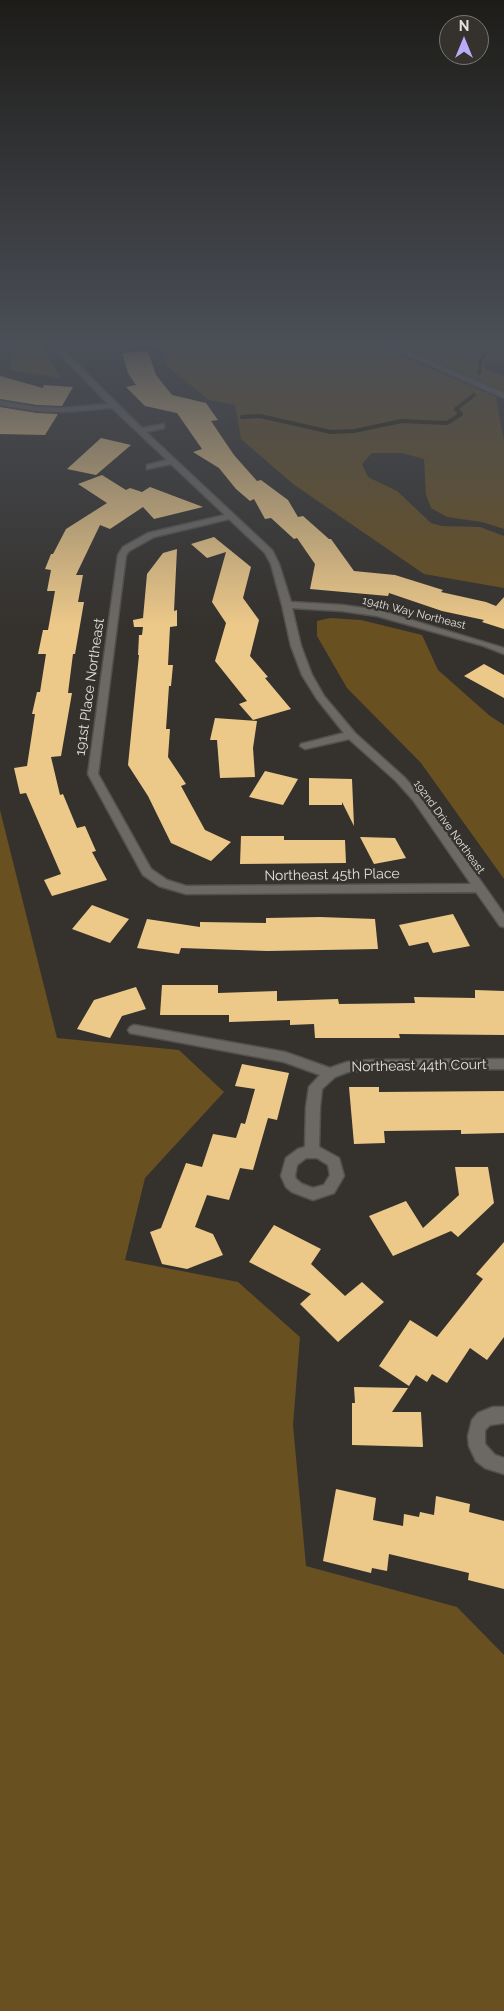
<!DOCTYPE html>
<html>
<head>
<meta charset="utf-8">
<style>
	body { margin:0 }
	#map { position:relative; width:504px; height:2011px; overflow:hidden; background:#35322e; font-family:Raleway,sans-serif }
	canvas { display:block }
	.north { position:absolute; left:439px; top:15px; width:50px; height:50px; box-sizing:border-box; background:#35322e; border:1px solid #7a7874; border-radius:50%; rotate:0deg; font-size:14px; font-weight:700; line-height:20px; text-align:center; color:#e1e0dd }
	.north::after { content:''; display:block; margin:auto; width:18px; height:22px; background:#b8abf7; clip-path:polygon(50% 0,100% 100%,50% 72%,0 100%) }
</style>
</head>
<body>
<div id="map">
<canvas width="504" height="2011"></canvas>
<div class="north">N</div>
</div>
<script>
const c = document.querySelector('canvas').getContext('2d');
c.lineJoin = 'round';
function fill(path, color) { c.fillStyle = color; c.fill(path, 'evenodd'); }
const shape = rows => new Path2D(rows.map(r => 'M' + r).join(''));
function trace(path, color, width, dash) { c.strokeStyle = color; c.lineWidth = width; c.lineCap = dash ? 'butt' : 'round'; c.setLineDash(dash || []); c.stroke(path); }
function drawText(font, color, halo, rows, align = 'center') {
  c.font = font + ' Raleway,sans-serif'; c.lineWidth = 5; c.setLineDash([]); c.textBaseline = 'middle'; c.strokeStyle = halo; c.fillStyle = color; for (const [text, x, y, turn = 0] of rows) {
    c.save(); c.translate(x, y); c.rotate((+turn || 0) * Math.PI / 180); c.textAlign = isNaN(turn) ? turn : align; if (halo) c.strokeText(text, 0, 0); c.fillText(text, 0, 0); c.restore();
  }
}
fill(shape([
	[15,346,44,346,46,355,61,378,10,370],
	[79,346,380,346,496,397,504,441,504,529,482,522,447,517,431,508,426,495,424,459,402,453,372,453,362,464,368,477,397,491,431,523,442,526,480,527,504,536,504,588,424,574,293,484,241,439,235,405,209,400,167,366,166,347],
	[399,346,427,346,463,349,463,346,504,346,504,360,484,362,486,369,504,377,504,391],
	[330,618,361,620,422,635,438,670,490,716,504,725,504,879,421,763,347,688,317,636,317,621],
	[0,810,57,1038,179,1050,224,1092,145,1178,125,1260,238,1282,300,1337,293,1425,306,1566,457,1607,504,1655,504,2011,0,2011]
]), '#685021');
trace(shape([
	[479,373,481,359,493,346],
	[242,417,260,416,331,432,354,431,402,421,447,423,461,414,456,409,474,395]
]), '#261c08', 4);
fill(shape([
	[148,351,156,375,172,395,206,403,218,420,211,421,234,455,257,481,261,480,288,500,298,517,303,516,329,539,331,539,354,571,395,575,443,590,441,592,486,602,496,606,504,597,504,629,482,622,484,620,442,611,389,593,388,596,310,589,315,564,297,538,294,539,271,518,265,519,254,499,250,501,236,489,219,468,193,452,202,449,177,413,145,406,126,387,136,385,128,373,122,353],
	[0,376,43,388,44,385,73,387,62,406,37,405,0,399],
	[0,407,37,413,58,414,45,435,0,434],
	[101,438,131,445,96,475,67,469],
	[102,475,126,490,130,488,142,492,150,487,203,507,154,519,143,507,110,529,100,525,76,575,83,575,78,602,84,602,75,654,73,654,68,693,72,693,61,756,51,757,60,795,63,794,77,828,85,826,96,851,92,852,107,880,52,896,44,880,61,874,26,793,20,794,14,768,27,766,35,714,32,714,37,692,40,692,46,654,38,654,43,630,48,630,55,591,47,591,51,570,45,569,51,554,53,554,66,529,107,503,78,484],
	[214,537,251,567,243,598,259,620,250,656,268,677,265,678,291,709,253,720,239,704,247,701,215,661,226,623,212,602,226,552,207,558,191,544],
	[177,549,174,611,177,610,177,626,170,627,168,665,173,665,171,686,169,686,166,729,170,729,168,757,186,784,181,786,205,830,231,842,211,861,171,843,148,796,128,765,139,655,138,655,139,635,142,635,143,627,134,627,133,620,143,618,147,574,163,553],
	[484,664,504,675,504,698,464,676],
	[215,718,257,721,253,748,255,777,220,778,217,740,210,740],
	[265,771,298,779,283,805,249,797],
	[309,778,352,779,354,826,342,802,342,805,309,805],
	[241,836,284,836,284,840,345,840,346,863,240,864],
	[360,837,395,838,406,858,374,864],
	[92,905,129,919,110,943,72,929],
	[453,914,470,946,433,953,428,942,409,946,399,925],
	[320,917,375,919,378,949,267,951,181,948,179,954,137,948,147,919,200,927,200,922,266,923,266,918],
	[162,985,218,985,218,993,277,991,277,1001,338,999,339,1004,415,1003,414,997,475,998,475,990,504,991,504,1035,399,1034,400,1038,315,1038,314,1024,290,1025,290,1020,229,1022,229,1015,160,1015],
	[136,987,146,1009,122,1016,110,1038,77,1029,94,1000],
	[242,1064,289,1073,277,1120,268,1118,253,1170,240,1168,229,1200,207,1195,195,1227,213,1234,223,1255,187,1269,162,1264,150,1232,161,1228,186,1163,202,1167,213,1134,236,1138,241,1123,245,1124,255,1089,235,1086],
	[349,1087,379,1087,379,1092,504,1091,504,1133,461,1134,461,1130,384,1131,385,1143,354,1144],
	[455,1167,488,1167,494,1203,458,1237,451,1231,393,1256,369,1216,406,1201,423,1228,459,1195],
	[274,1225,321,1249,311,1264,345,1296,362,1282,384,1302,338,1342,300,1304,311,1294,249,1262],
	[504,1242,504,1337,487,1360,470,1348,447,1383,432,1374,427,1382,416,1375,409,1386,379,1366,410,1320,437,1337,483,1279,476,1274],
	[354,1387,408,1388,392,1412,421,1412,423,1447,352,1445,352,1403,355,1403],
	[336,1489,376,1498,373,1520,403,1526,404,1514,419,1517,420,1512,434,1515,436,1496,470,1504,469,1512,504,1521,504,1589,468,1580,469,1573,389,1554,387,1571,372,1568,371,1573,323,1561]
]), '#edc989');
const minor = shape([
	[56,346,62,346,68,355,142,428,164,424,164,428,146,432,272,550,279,564,291,602,342,605,378,610,504,648,504,654,484,646,377,616,342,611,292,608,301,646,312,675,324,696,355,733,404,777,421,796,504,914,504,927,500,926,476,892,186,894,159,886,143,875,88,774,118,555,123,547,148,533,225,515,171,464,147,469,147,465,167,460,112,408,62,412,37,411,0,405,0,401,37,407,62,408,108,404,63,357,56,346],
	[229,519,265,553,271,564,282,605,291,646,302,675,317,699,344,733,301,744,300,746,305,749,349,739,396,781,413,800,471,884,186,886,167,880,151,869,98,774,126,555,129,551,154,537,229,519],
	[387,346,395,346,504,393,504,398,387,346],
	[134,1025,285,1052,330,1068,347,1062,369,1060,504,1059,504,1069,369,1070,348,1072,335,1077,322,1089,320,1107,319,1147,339,1158,344,1176,334,1193,313,1200,292,1192,286,1187,281,1176,286,1158,298,1149,305,1147,306,1107,309,1087,320,1075,284,1062,130,1033,128,1030,130,1027,134,1025],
	[306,1158,317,1158,328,1165,330,1175,324,1185,313,1188,302,1184,296,1179,295,1176,297,1165,306,1158],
	[493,1407,504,1407,504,1423,490,1425,485,1430,485,1444,495,1455,504,1458,504,1474,485,1468,476,1461,469,1446,468,1436,472,1420,478,1413,493,1407]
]);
trace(minor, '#53514e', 3);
fill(minor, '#6c6964');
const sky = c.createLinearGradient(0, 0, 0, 627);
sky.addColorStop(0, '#1d1c19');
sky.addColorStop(0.55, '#4b4f57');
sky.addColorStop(1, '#4b4f5700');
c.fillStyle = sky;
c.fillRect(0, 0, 504, 627);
drawText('11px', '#e1e0dd', '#35322e', [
	["194th Way Northeast",414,613,14],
	["192nd Drive Northeast",449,827,54]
]);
drawText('14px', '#e1e0dd', '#35322e', [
	["191st Place Northeast",90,687,-82],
	["Northeast 45th Place",332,875,-1],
	["Northeast 44th Court",419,1066,-1]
]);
</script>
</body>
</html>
